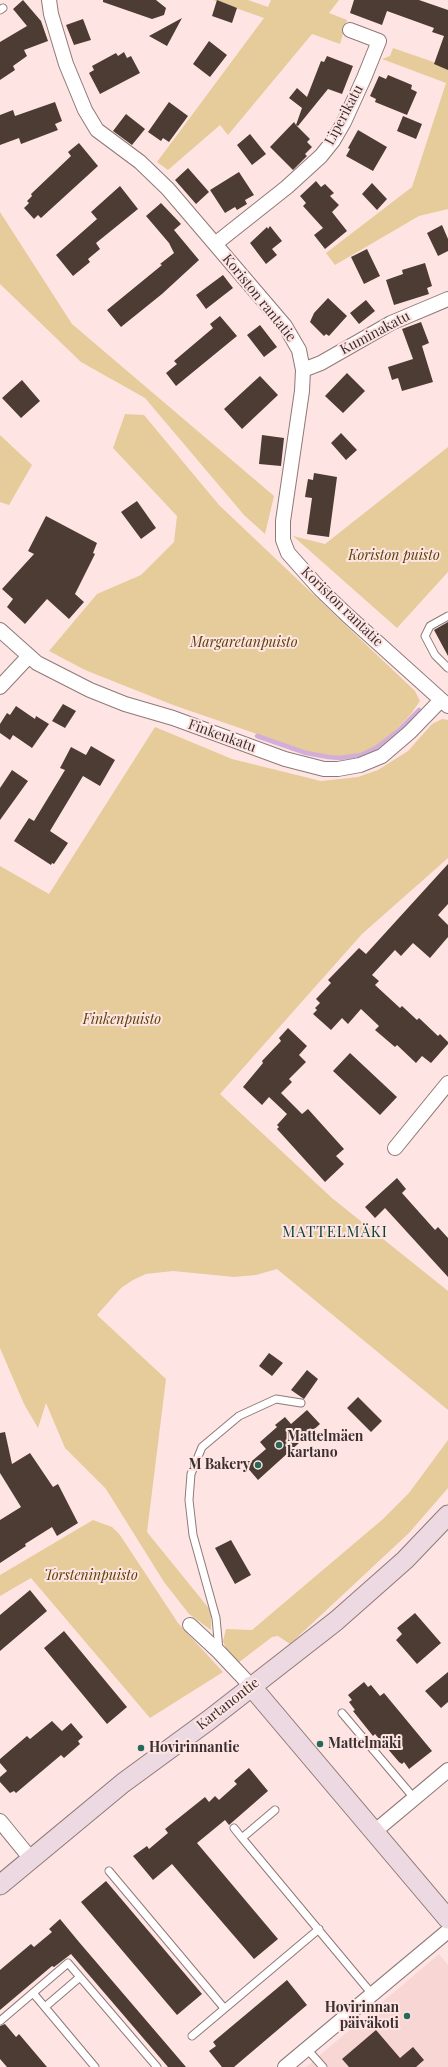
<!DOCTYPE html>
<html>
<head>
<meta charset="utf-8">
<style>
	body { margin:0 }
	canvas { display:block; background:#fee5e3 }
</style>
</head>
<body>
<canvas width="448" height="2067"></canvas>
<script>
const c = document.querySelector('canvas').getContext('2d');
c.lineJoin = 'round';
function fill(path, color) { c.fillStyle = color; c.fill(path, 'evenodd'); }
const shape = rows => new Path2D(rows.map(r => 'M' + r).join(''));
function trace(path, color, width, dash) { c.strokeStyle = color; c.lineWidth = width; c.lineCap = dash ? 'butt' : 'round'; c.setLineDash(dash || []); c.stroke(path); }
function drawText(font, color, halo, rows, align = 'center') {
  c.font = font + ' "Playfair Display",serif'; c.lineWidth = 4; c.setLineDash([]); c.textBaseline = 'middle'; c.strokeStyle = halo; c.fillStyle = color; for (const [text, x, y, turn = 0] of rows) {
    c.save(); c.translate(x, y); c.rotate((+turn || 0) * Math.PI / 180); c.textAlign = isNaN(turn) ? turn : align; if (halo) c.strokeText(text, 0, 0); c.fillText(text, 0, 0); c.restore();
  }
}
fill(shape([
	[439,1954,448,1965,448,2067,306,2067]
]), '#f7d6d4');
fill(shape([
	[213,0,248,0,268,7,271,0,339,0,329,13,347,20,340,44,312,34,228,135,220,125,168,170,157,162,264,18],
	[393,48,448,67,448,209,419,216,335,265,326,253,412,187,446,83,382,59,390,56],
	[0,212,72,324,274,496,265,534,244,515,145,398,81,362,0,284],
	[125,414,144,415,219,505,415,691,420,701,411,714,388,738,369,753,340,757,312,753,173,705,85,670,49,651,97,594,141,575,174,542,177,516,113,448],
	[0,435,32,465,9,505,0,502],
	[448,447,448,572,397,628,293,536,325,544],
	[442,719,448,720,448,858,362,934,220,1094,332,1198,448,1291,448,1410,277,1269,256,1275,234,1277,173,1271,146,1274,133,1280,121,1288,97,1315,166,1379,147,1532,211,1611,211,1630,189,1614,164,1582,106,1489,65,1448,46,1403,38,1428,24,1404,0,1348,0,866,49,894,155,727,232,759,321,781,358,777,378,770,408,751,432,724],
	[448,1440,448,1488,409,1533,290,1644,278,1636,272,1637,238,1663,228,1654,223,1641,226,1629,252,1630,383,1519,409,1493],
	[93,1520,112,1527,120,1535,178,1623,223,1672,150,1718,31,1578,0,1596,0,1575]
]), '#e6cb9b');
trace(shape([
	[257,736,306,753,328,757,340,758,361,755,376,748,398,731,419,710]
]), '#d2aed8', 4.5);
fill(shape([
	[23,0,41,21,48,41,24,50,27,56,13,66,15,70,0,80,0,42,27,26,13,9],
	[103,0,156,0,166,8,164,15,152,19,103,2],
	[217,0,237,8,232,23,212,16],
	[354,0,419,0,448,10,448,70,434,64,444,36,432,32,434,28,387,11,382,25,350,13],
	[182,18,167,46,149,36],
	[83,19,91,40,74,45,66,25],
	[209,41,227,55,210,77,193,64],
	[124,52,127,58,131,56,140,73,100,94,89,73,94,70,92,66,116,53,118,56],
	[327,56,353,66,342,94,328,89,298,126,296,125,310,139,307,142,312,147,305,154,307,156,293,170,270,147,294,122,296,125,302,108,289,98,297,88,307,97,321,61,324,62],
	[388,75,412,85,411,89,417,92,407,115,375,102,376,99,370,96,379,76,386,79],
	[55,102,62,121,55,124,58,130,21,144,19,138,0,145,0,115,13,110,15,116],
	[169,102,188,116,169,142,163,138,161,141,148,132],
	[126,114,145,129,132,145,113,131],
	[403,116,422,124,416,139,397,131],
	[358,130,387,147,373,171,346,156,350,149,348,148],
	[250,134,266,154,252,165,237,145],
	[79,143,98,166,41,218,38,215,34,219,24,208,29,203,27,201,32,196,31,194,71,156,68,152],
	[188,168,209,192,196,204,175,180],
	[239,172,254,195,245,200,247,204,237,210,235,207,225,213,210,190],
	[316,181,321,187,325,184,334,193,330,196,339,205,332,212,347,231,325,249,314,235,323,228,303,206,306,203,300,196],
	[372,183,387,199,377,210,362,194],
	[120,186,138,209,96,243,100,249,88,259,90,262,73,276,56,255,97,219,91,212],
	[161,203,181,224,174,230,199,260,162,294,121,327,107,310,162,265,160,264,174,253,169,243,146,216],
	[442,225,448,239,448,251,438,256,427,233],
	[270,226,282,241,272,249,277,255,266,264,250,243,267,227,268,229],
	[367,249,380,276,364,284,351,257],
	[425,263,432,286,427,288,429,294,394,305,386,280,403,274,402,270],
	[223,275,233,288,206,309,196,295],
	[328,298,347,316,329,336,326,334,324,336,310,322,314,313],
	[366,300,375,311,359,324,350,313],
	[220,316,237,336,176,386,166,373,177,364,174,361,213,328,210,324],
	[421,322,429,343,422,346,433,382,402,391,398,378,392,380,388,367,413,359,402,329],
	[260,325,277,347,264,357,247,335],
	[347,373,365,391,343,413,325,396],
	[260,376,278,395,242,429,224,409],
	[22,380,40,401,21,418,2,398],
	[341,433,357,450,346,460,331,443],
	[262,435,284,438,281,466,259,464],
	[314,473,337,477,329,537,307,534,312,498,305,497,308,479,313,480],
	[137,501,156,528,141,539,121,512],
	[46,516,97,543,93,553,95,554,75,594,84,602,69,619,47,599,25,624,7,607,13,599,2,589,34,554,28,551],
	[448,622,448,656,434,630],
	[63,704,76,711,65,728,52,721],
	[16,706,35,719,36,716,49,724,32,748,13,735,10,740,0,733,0,724,7,713,10,715],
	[91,746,115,760,100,786,83,776,50,831,68,843,54,864,52,863,51,865,14,841,29,818,34,821,65,770,60,768,71,747,86,755],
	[12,770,28,781,0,820,0,788],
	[448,864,448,904,438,915,448,925,448,937,430,958,413,943,401,956,395,950,372,975,379,981,375,985,400,1008,402,1006,417,1020,419,1018,438,1036,440,1034,448,1042,448,1044,431,1063,422,1056,416,1063,397,1045,395,1047,375,1030,379,1026,361,1009,348,1024,342,1018,331,1030,313,1014,317,1010,315,1008,320,1003,316,999,331,983,328,980,359,948,366,954],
	[288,1028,307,1046,299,1055,306,1062,289,1079,292,1082,281,1093,302,1114,308,1109,344,1149,336,1156,344,1164,325,1182,277,1129,279,1127,277,1125,287,1114,269,1097,262,1105,243,1087,263,1063,262,1061,281,1041,279,1038],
	[350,1053,397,1097,380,1115,333,1071],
	[397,1178,406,1189,402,1193,435,1230,438,1227,448,1238,448,1277,385,1208,375,1218,365,1207],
	[269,1353,283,1363,272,1376,259,1366],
	[307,1370,318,1379,304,1399,291,1390],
	[358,1397,382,1421,371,1432,347,1408],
	[307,1410,320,1424,258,1480,246,1466,266,1449,260,1442,277,1427,275,1425,285,1417,291,1424],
	[5,1432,12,1464,30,1453,53,1487,58,1484,78,1523,57,1536,52,1527,25,1544,26,1546,0,1563,0,1520,21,1507,0,1473,0,1433],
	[231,1540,251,1575,235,1584,215,1548],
	[30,1590,47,1611,0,1651,0,1615],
	[415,1613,441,1643,417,1664,396,1640,402,1634,397,1628],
	[64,1631,127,1707,107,1724,44,1648],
	[448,1672,448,1702,441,1708,425,1691],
	[364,1682,368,1687,371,1685,380,1696,384,1693,432,1751,409,1769,404,1762,402,1764,399,1762,375,1734,373,1736,353,1711,355,1710,349,1702,352,1700,348,1695],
	[52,1721,62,1731,71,1723,83,1737,78,1741,80,1744,64,1758,61,1755,16,1793,14,1791,10,1793,0,1782,0,1777,7,1771,0,1763,0,1759,27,1736,30,1739],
	[249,1768,268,1791,229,1825,225,1820,197,1843,278,1939,254,1959,172,1864,153,1880,133,1856,147,1846,149,1849,168,1833,165,1829,205,1797,209,1802,215,1796,219,1800,237,1784,234,1781],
	[106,1881,202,1994,177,2015,81,1902],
	[60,1919,79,1942,186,2067,168,2067,71,1954,54,1967,52,1966,0,2010,0,1970,31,1944,34,1947,52,1932,49,1929],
	[287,1980,307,2005,234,2067,222,2067,209,2051,216,2046,213,2042],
	[5,2024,16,2037,19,2034,47,2067,7,2067,0,2059,0,2026],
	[376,2030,400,2058,413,2047,424,2060,416,2067,349,2067,342,2059]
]), '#4c3c33');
const lane = shape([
	[0,10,3,8],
	[448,616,430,626,425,636,435,655,448,668],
	[219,1650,216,1618,193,1535,189,1500,191,1474,202,1447,239,1416,276,1399,301,1403],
	[342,1713,414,1798],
	[275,1810,242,1838,372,1994],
	[234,1828,242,1838],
	[109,1871,224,2008],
	[33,1993,95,2067],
	[45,2007,80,1977],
	[0,2021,68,1963,157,2067],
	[192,2036,319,1929],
	[307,2049,323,2067]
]);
const street = shape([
	[49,0,51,14,66,64,85,110,97,130,140,162,168,189,285,326,299,350,303,370,302,391,283,521,283,540,288,553,320,589,347,615,448,706],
	[215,244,287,187,321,156,333,141,344,122,364,78,379,41,350,30],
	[303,370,321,363,391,323,448,299],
	[0,630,37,663,90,690,125,704,173,718,285,759,324,769,338,769,360,765,382,756,410,732,441,700],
	[0,687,29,656],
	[395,1148,448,1083],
	[190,1625,219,1652,251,1686],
	[0,1821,31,1859],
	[374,1832,448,1770],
	[285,2067,448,1931]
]);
const secondary = shape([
	[251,1686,448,1919],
	[0,1885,123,1783,209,1720,336,1621,405,1560,448,1515]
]);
trace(lane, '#8f7978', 9);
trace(street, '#8f7978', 16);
trace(secondary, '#8f7978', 21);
trace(lane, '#fff', 7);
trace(street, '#fff', 14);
trace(secondary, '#edd9e2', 19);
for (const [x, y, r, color] of [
	[279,1445,4,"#276958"],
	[258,1465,4,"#276958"],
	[320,1744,4,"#276958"],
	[141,1748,4,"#276958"],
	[407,2016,4,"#276958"]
]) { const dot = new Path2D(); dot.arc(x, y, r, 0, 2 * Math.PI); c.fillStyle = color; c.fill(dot); trace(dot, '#fee5e3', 1.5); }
drawText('14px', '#39302f', '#fee5e3', [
	["Liperikatu",344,115,-62],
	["Koriston rantatie",259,298,51],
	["Kuminakatu",375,333,-28],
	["Koriston rantatie",342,607,44],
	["Finkenkatu",222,736,20],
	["Kartanontie",228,1704,-38]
]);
drawText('italic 14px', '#5b4103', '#fee5e3', [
	["Koriston puisto",394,556],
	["Margaretanpuisto",244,643],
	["Finkenpuisto",122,1020],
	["Torsteninpuisto",91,1576]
]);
drawText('bold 14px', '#39302f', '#fee5e3', [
	["Mattelmäen",287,1437],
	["kartano",287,1453],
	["M Bakery",250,1465,"right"],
	["Mattelmäki",328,1744],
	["Hovirinnantie",149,1748],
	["Hovirinnan",399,2008,"right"],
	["päiväkoti",399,2024,"right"]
], 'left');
c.letterSpacing = '1px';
drawText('15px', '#063f33', '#fee5e3', [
	["MATTELMÄKI",335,1232]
]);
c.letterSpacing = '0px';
</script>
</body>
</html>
